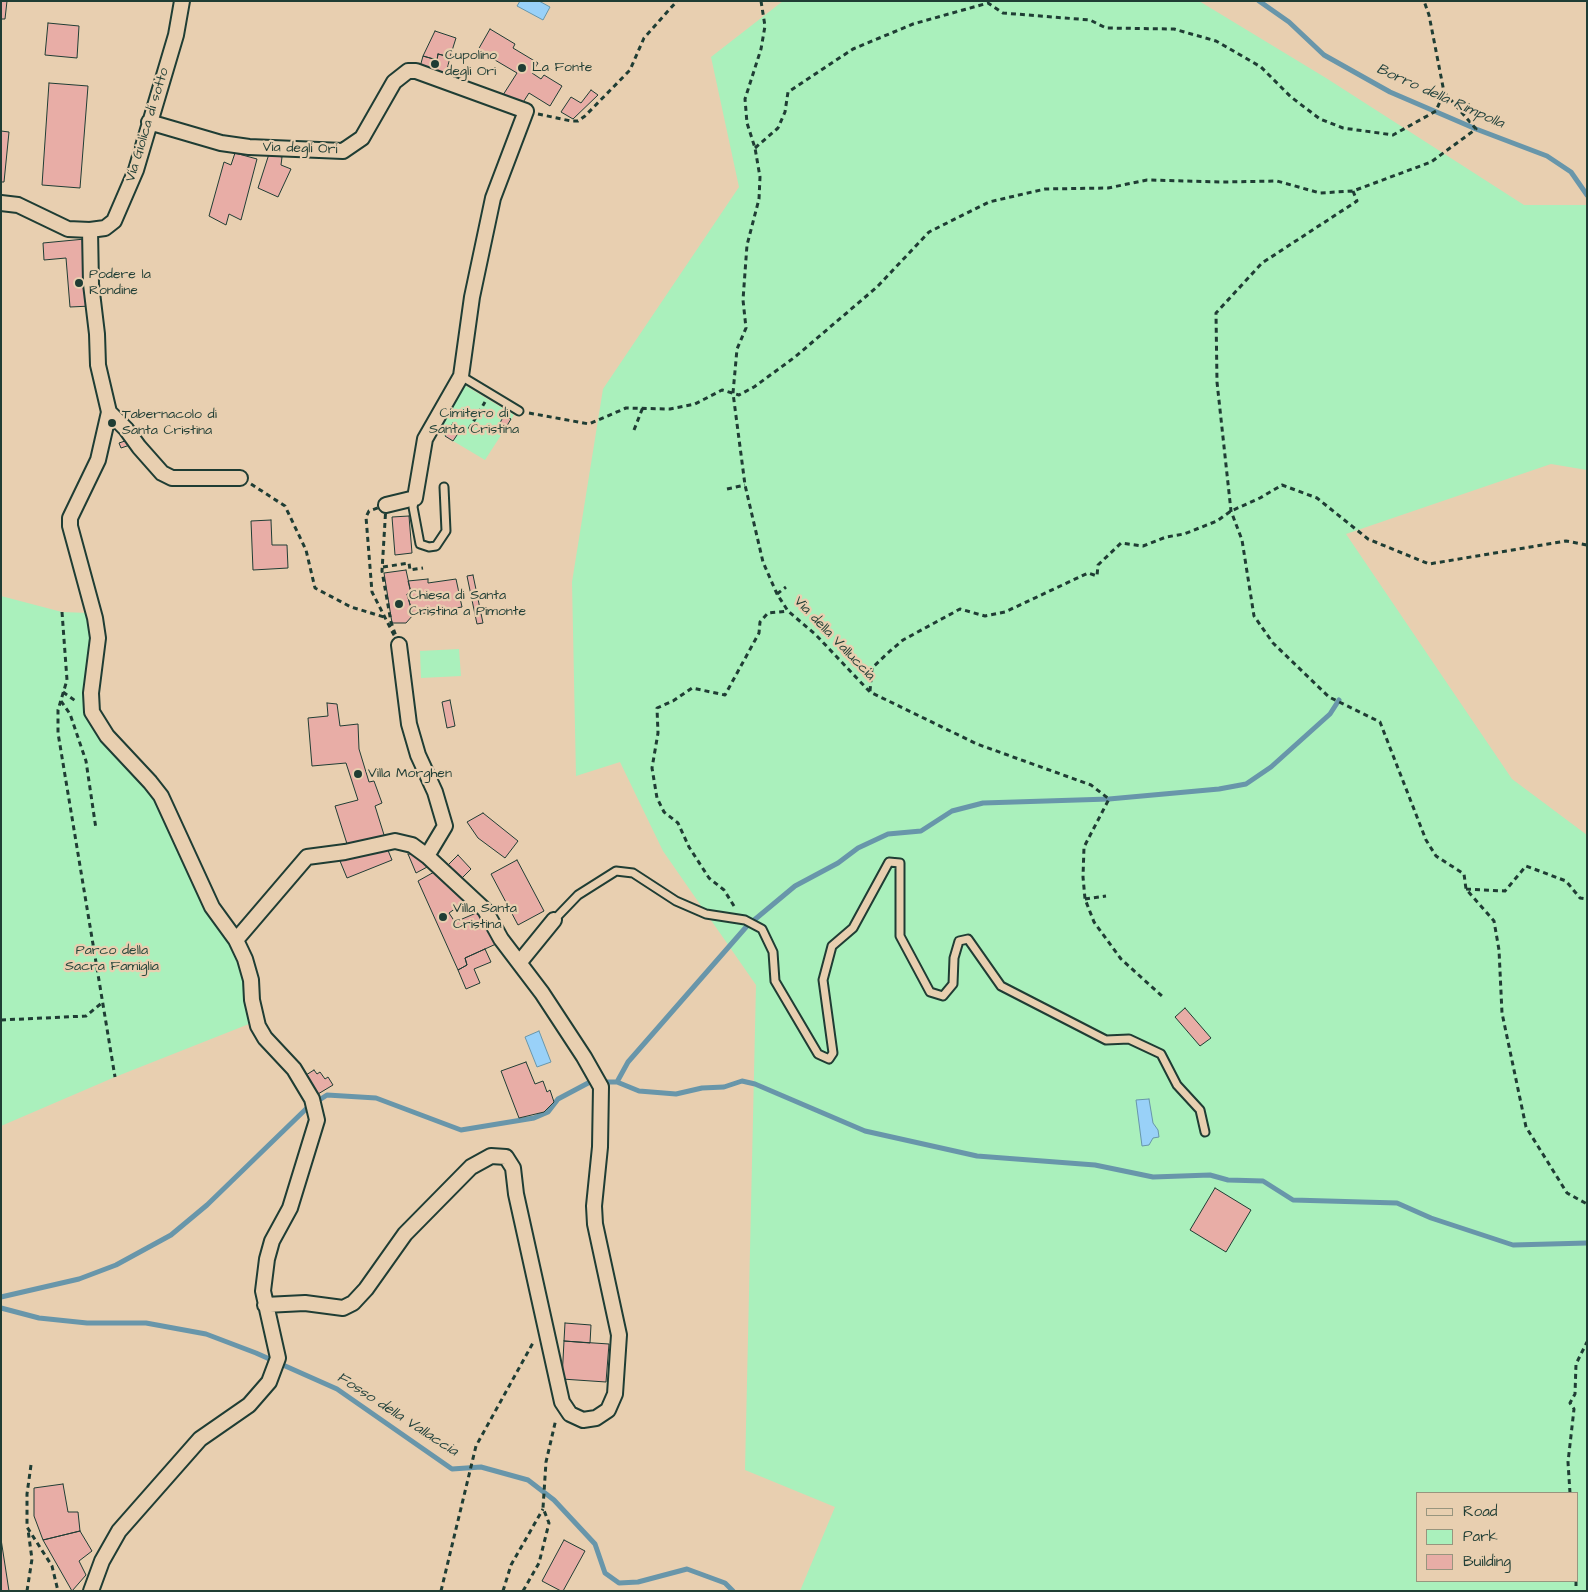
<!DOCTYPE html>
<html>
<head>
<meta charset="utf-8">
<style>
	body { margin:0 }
	#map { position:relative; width:1588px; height:1592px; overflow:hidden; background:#e8cfb0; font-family:"Architects Daughter",sans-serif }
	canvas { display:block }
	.frame { position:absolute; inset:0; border:2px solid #1f3d34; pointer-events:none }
	.legend { position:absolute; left:1416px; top:1492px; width:162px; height:90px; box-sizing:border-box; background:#e8cfb0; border:1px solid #98957e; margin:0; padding:6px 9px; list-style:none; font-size:15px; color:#1f3d34 }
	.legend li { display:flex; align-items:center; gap:10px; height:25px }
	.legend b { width:25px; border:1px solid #98957e }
</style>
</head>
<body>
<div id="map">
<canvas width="1588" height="1592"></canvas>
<div class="frame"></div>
<ul class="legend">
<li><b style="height:6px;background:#e8cfb0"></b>Road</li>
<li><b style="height:14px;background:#aaf0bc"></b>Park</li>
<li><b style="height:14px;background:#e8ada6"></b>Building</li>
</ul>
</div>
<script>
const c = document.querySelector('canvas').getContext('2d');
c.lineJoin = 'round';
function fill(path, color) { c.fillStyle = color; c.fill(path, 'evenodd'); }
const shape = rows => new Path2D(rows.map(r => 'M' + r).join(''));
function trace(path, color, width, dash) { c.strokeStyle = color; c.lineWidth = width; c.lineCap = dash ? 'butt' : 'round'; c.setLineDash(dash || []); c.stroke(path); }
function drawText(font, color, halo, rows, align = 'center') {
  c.font = font + ' "Architects Daughter",sans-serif'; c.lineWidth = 4.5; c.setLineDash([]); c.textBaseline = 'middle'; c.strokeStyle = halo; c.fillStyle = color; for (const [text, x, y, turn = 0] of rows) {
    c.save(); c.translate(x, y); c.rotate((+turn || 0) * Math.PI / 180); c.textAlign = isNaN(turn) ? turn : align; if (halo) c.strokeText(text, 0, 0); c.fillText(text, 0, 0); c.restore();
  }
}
fill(shape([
	[783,1,1199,1,1326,78,1524,205,1587,205,1587,470,1551,464,1346,534,1512,779,1587,835,1587,1591,800,1591,835,1507,745,1470,756,985,663,851,620,762,576,776,572,582,603,389,739,187,711,57],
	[1417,1493,1577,1493,1577,1581,1417,1581],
	[461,383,514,415,485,460,433,429],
	[1,596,62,612,89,613,89,709,159,803,232,939,245,975,249,1024,115,1077,1,1126],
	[459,649,461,676,421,678,420,651]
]), '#aaf0bc');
const water = shape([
	[520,1,539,1,550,7,543,20,517,6,520,1],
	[539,1031,551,1062,537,1067,525,1037,539,1031],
	[1149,1099,1153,1123,1158,1130,1159,1137,1153,1138,1149,1145,1142,1146,1136,1100,1149,1099]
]);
fill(water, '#99d1f8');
trace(water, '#6896aa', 1);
trace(shape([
	[1259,1,1289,22,1324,55,1390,92,1476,129,1547,156,1571,172,1587,195],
	[617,1082,628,1062,747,926,795,886,838,863,858,848,888,834,921,831,952,811,983,803,1109,799,1219,789,1246,784,1271,767,1330,714,1339,700],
	[1,1297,79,1279,116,1265,171,1235,207,1205,307,1108,327,1095,376,1098,461,1130,534,1118,548,1112,558,1099,590,1082,617,1082,639,1091,676,1094,702,1088,724,1087,742,1081,755,1084,865,1131,977,1156,1095,1165,1153,1177,1210,1175,1228,1180,1263,1181,1293,1200,1397,1203,1431,1218,1513,1245,1587,1243],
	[1,1308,39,1318,87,1323,146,1323,206,1334,256,1353,337,1389,452,1469,481,1467,528,1480,554,1500,595,1544,605,1573,619,1583,638,1582,687,1569,725,1583,733,1591]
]), '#6896aa', 5);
const building = shape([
	[1,1,7,1,5,19,1,19,1,1],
	[48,23,79,26,77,58,45,55,48,23],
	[490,29,515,44,513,48,538,63,532,73,541,79,544,75,562,86,550,106,529,93,522,104,503,95,517,73,478,50,490,29],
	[435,31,456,38,450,57,438,54,437,60,423,56,435,31],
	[438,54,450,57,446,74,420,67,423,56,437,60,438,54],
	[49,83,88,86,80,188,42,185,49,83],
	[591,90,598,95,573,119,561,112,571,97,581,103,591,90],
	[1,131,9,132,4,182,1,182,1,131],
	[235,153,257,159,241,220,229,214,226,225,209,216,224,162,231,165,235,153],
	[269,154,282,157,281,165,291,169,278,197,258,188,269,154],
	[85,239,91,306,70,307,66,258,44,260,43,243,85,239],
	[504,415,511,419,505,429,499,425,504,415],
	[453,423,461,429,453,441,445,436,453,423],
	[128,440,130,445,121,448,119,443,128,440],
	[409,516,412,553,395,555,392,517,409,516],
	[271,520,272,545,287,545,288,568,253,570,251,521,271,520],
	[406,570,411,593,407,594,413,615,406,623,392,623,384,573,406,570],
	[473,575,483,623,477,624,467,576,473,575],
	[428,579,428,583,456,579,462,607,413,615,407,594,411,593,408,581,428,579],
	[450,700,455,726,447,728,442,702,450,700],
	[327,703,337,704,340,726,358,724,359,749,369,782,374,781,382,803,375,806,385,838,348,847,335,806,358,800,346,763,312,766,308,718,328,716,327,703],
	[483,813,518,841,505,858,478,838,467,822,483,813],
	[387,848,392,860,347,878,340,861,387,848],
	[408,854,414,854,429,866,416,873,408,854],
	[458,855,471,869,459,881,446,867,458,855],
	[517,860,544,911,518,925,491,874,517,860],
	[436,871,469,899,449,913,455,922,481,911,496,944,465,958,467,965,458,970,418,881,436,871],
	[485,949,491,962,474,969,480,983,466,989,458,970,467,965,465,958,485,949],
	[1185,1008,1211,1038,1200,1046,1175,1017,1185,1008],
	[526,1062,535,1084,543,1081,547,1092,550,1090,554,1102,544,1112,519,1118,501,1071,526,1062],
	[314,1070,317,1074,320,1072,325,1079,328,1077,333,1085,318,1094,306,1075,314,1070],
	[1215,1188,1251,1210,1226,1252,1190,1230,1215,1188],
	[565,1323,591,1325,590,1343,564,1341,565,1323],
	[564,1341,609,1344,606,1382,562,1379,564,1341],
	[63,1484,68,1512,78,1512,80,1531,43,1540,34,1516,34,1488,63,1484],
	[80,1531,92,1551,79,1561,86,1575,72,1591,43,1540,80,1531],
	[1,1539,9,1591,1,1591,1,1539],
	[564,1540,585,1551,563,1591,561,1591,542,1581,564,1540]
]);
fill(building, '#e8ada6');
trace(building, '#1f3d34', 1);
const service = shape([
	[461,376,519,411],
	[415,498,413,507,420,544,429,547,436,546,446,531,444,487],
	[554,920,578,895,616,871,633,873,676,901,706,914,745,920,762,929,773,952,775,981,818,1054,829,1059,833,1053,823,980,832,946,853,928,889,862,900,863,900,936,930,992,943,996,953,984,954,958,959,941,968,939,1001,986,1106,1040,1129,1039,1161,1054,1177,1085,1200,1110,1205,1132]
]);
const minor = shape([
	[149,122,221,143,249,147,343,151,362,138,394,82,408,71,416,71,526,111,493,198,472,297,461,376,425,439,415,498,386,505],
	[1,203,18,205,68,229,90,230,105,228,114,221,136,170,176,35,182,1],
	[90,230,91,284,97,334,98,365,109,412,98,460,70,518,70,526,95,618,98,638,91,693,92,712,107,736,150,782,161,796,212,907,236,940,245,959,251,980,252,1000,258,1026,265,1038,294,1069,312,1099,317,1120,290,1208,272,1241,267,1259,263,1291,278,1358,269,1382,249,1405,200,1439,119,1531,102,1561,91,1591],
	[109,412,126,429,139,447,162,473,172,478,240,478],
	[399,645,409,724,418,755,435,792,445,826,427,856],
	[236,940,307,857,345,852,395,841,412,845,427,856,485,910,501,939,542,993,584,1057,601,1087,600,1147,594,1206,595,1224,619,1335,615,1394,608,1410,596,1418,583,1420,570,1414,562,1402,516,1194,513,1168,506,1157,491,1156,471,1167,405,1234,366,1289,353,1303,343,1308,305,1303,265,1305],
	[519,963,554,920]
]);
trace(service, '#1f3d34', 11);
trace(minor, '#1f3d34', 18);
trace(shape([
	[761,1,765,26,761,49,745,99,747,123,755,148,760,177,759,199,747,245,743,300,746,328,737,349,733,393,745,485,763,562,777,594,788,611,816,635,870,692,977,744,1091,785,1109,799,1084,847,1083,877,1085,899,1094,922,1121,959,1163,997],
	[538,114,571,121,578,121,585,116,630,70,644,38,677,1],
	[755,148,778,128,785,112,788,92,853,49,913,24,988,3,1003,13,1090,20,1106,28,1174,29,1216,41,1261,67,1291,97,1320,119,1343,128,1393,135,1436,111,1444,92],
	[1353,191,1357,201,1262,263,1216,313,1217,382,1231,511,1242,540,1254,616,1273,643,1329,697,1380,722,1426,840,1436,856,1464,874,1466,889,1494,921,1499,950,1502,1013,1526,1127,1567,1193,1587,1204],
	[529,413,589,424,626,408,670,409,695,404,722,390,739,395,754,387,795,357,877,287,929,232,989,202,1045,189,1108,188,1147,180,1223,182,1277,181,1320,193,1353,191,1431,162,1476,129,1444,92,1429,15,1424,1],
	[469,429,485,402],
	[634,430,643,407],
	[251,484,285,506,306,550,315,588,351,607,384,617],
	[727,489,745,485],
	[386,505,382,571,391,622,399,645,372,592,366,517,369,511,386,505],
	[383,567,409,563,410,570,423,568],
	[777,594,786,587],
	[62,612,67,680,58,710,58,733,115,1077],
	[870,691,872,668,890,651,903,640,960,609,985,616,1005,612,1088,573,1097,576,1098,565,1121,543,1143,546,1166,537,1184,534,1217,521,1231,511,1260,498,1282,485,1317,498,1368,539,1429,564,1566,541,1587,545],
	[63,692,77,702],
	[61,701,70,714,86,761,96,829],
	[1466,889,1505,891,1526,866,1566,881,1580,898,1587,899],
	[1085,899,1106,896],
	[734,906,724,890,709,878,689,847,678,823,664,812,657,798,652,768,658,733,657,708,673,701,692,688,725,695,759,633,760,622,768,613,788,611],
	[1,1020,86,1016,103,1002],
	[31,1465,27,1494,27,1527,52,1566,58,1591],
	[1570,1493,1568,1462,1574,1409,1570,1403,1575,1394,1576,1364,1587,1342],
	[1576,1581,1576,1591],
	[27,1591,32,1559,28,1530],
	[441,1591,476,1446,534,1341],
	[503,1591,511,1565,543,1509],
	[523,1591,539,1563,549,1523,543,1508,546,1462,556,1419]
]), '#1f3d34', 3, [5, 4]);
trace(service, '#e8cfb0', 7);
trace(minor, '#e8cfb0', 14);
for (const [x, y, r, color] of [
	[435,64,5,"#1f3d34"],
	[522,68,5,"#1f3d34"],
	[79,283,5,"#1f3d34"],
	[112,423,5,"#1f3d34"],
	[399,604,5,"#1f3d34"],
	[358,774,5,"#1f3d34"],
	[443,917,5,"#1f3d34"]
]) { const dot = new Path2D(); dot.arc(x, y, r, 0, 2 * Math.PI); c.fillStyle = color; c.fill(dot); trace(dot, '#e8cfb0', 2); }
drawText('14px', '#1f3d34', '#e8cfb0', [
	["Cupolino",445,56],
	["degli Ori",445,72],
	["La Fonte",532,68],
	["Podere la",89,275],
	["Rondine",89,291],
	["Tabernacolo di",122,415],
	["Santa Cristina",122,431],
	["Chiesa di Santa",409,596],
	["Cristina a Pimonte",409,612],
	["Villa Morghen",368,774],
	["Villa Santa",453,909],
	["Cristina",453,925]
], 'left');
drawText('14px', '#1f3d34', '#e8cfb0', [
	["Via Giolica di sotto",148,125,-73],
	["Via degli Ori",300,149,2],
	["Via della Valluccia",834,639,46]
]);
drawText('14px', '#26463b', '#e8cfb0', [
	["Cimitero di",474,414],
	["Santa Cristina",474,430],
	["Parco della",112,951],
	["Sacra Famiglia",112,967]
]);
drawText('italic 15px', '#25443e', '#e8cfb0', [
	["Borro della Rimpolla",1440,97,24],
	["Fosso della Vallaccia",397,1415,33]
]);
</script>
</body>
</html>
